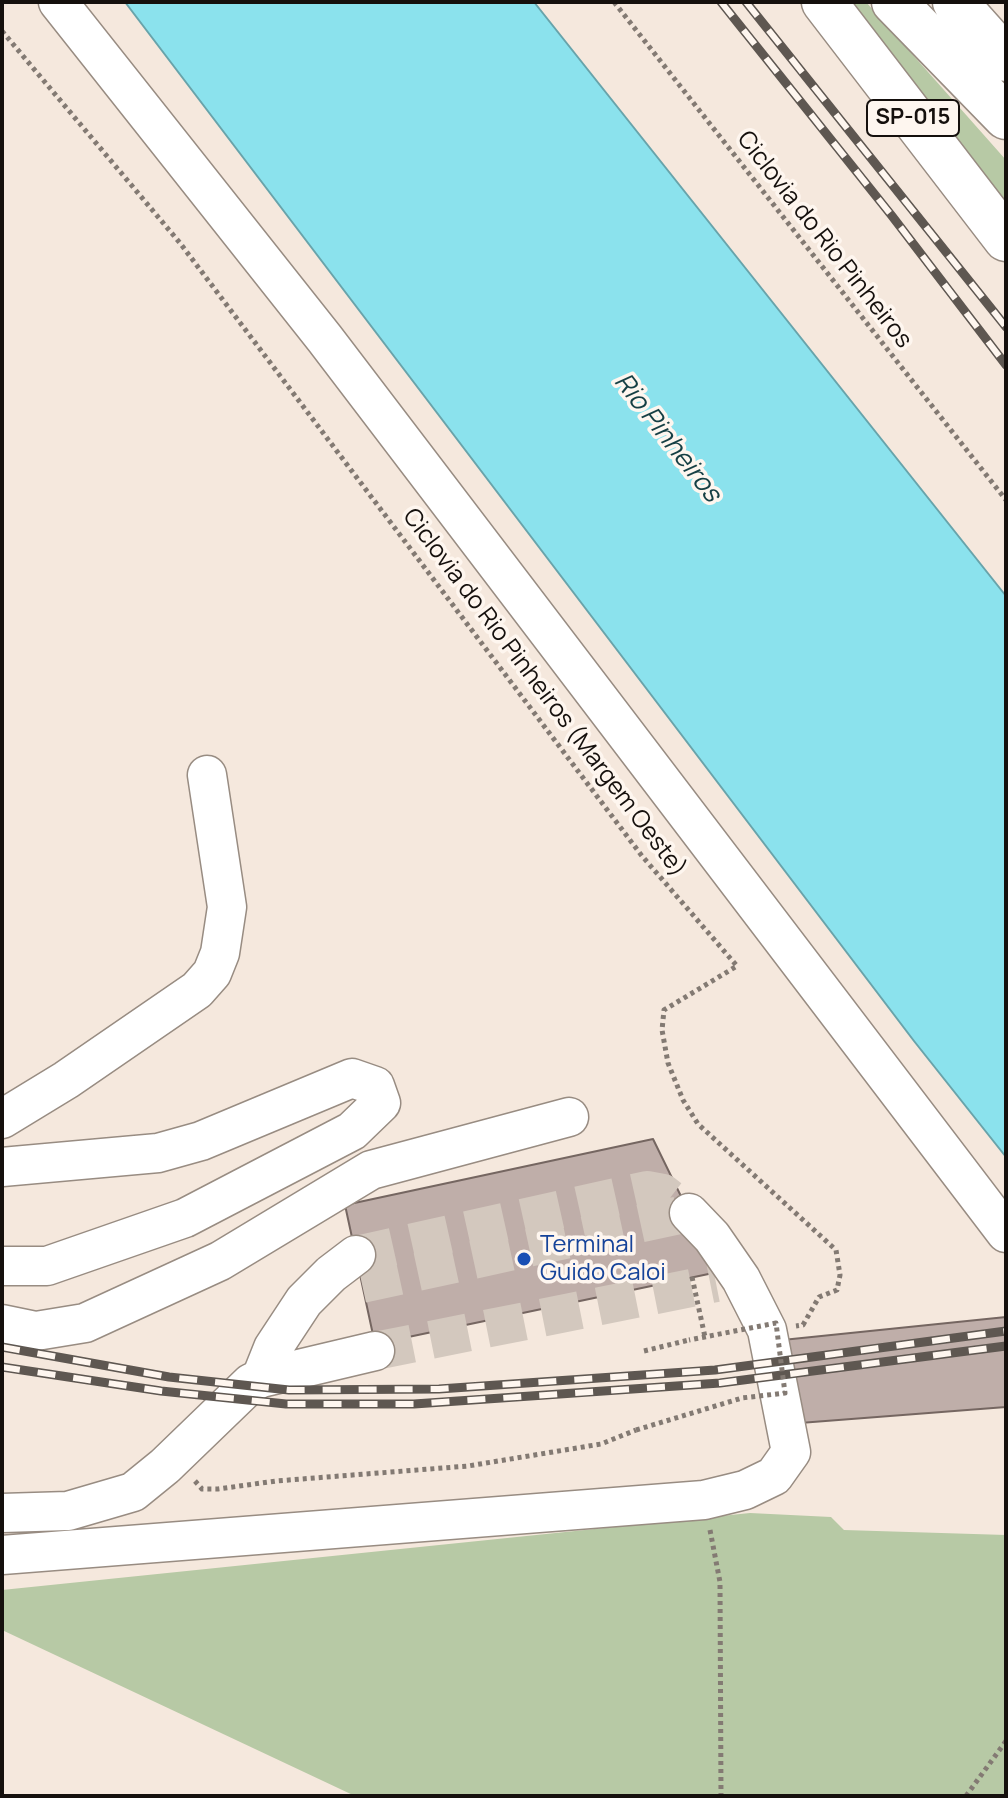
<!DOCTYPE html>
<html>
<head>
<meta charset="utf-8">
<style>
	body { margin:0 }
	#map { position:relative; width:1008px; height:1798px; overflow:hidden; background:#f5e8dd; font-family:Manrope,sans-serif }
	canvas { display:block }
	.frame { position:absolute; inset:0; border:4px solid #15100d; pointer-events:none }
</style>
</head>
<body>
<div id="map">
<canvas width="1008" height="1798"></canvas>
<div class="frame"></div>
</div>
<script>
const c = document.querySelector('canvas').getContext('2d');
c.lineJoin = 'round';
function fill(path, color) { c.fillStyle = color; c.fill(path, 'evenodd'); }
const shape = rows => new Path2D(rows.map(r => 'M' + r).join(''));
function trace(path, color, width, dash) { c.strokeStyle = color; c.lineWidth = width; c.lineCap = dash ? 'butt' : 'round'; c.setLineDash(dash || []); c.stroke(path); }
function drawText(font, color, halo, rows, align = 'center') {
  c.font = font + ' Manrope,sans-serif'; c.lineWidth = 7; c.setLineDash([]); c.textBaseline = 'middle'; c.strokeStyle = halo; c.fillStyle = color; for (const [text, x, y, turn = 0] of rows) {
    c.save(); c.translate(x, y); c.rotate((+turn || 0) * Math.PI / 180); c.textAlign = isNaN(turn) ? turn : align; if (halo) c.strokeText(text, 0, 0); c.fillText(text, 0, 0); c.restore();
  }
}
fill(shape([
	[839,2,866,2,1006,160,1006,214],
	[750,1513,831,1517,844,1530,1006,1535,1006,1796,355,1796,2,1630,2,1590]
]), '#b7c9a5');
const water = shape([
	[125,2,534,2,1006,596,1006,1157,914,1041,125,2]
]);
fill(water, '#8be2ed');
trace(water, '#68a3aa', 2);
const building = shape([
	[653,1139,718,1272,375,1344,345,1205,653,1139],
	[1006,1317,1006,1407,774,1425,763,1342,1006,1317]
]);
fill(building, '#bfaea9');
trace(building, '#756661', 2);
trace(shape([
	[356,1255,647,1190,663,1193,689,1213],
	[362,1284,689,1213],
	[375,1351,716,1283]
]), '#d3c8be', 38, [38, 19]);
const minor = shape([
	[58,2,325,339,1006,1233],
	[2,1119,66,1080,197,990,212,973,220,953,227,907,207,775],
	[2,1167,158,1153,201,1141,352,1078,375,1086,381,1103,352,1131,185,1218,47,1266,2,1266],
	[2,1324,36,1331,85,1323,220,1261,371,1170,569,1117],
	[261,1378,375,1351],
	[2,1513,68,1511,133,1492,165,1466,251,1383,261,1378,273,1348,304,1301,331,1274,356,1255],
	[2,1555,704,1500,745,1490,774,1476,791,1452,767,1330,741,1279,712,1237,689,1213]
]);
const highway = shape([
	[824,2,1006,239],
	[894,2,1006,117],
	[955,2,1006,59]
]);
trace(minor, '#988c82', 41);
trace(highway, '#988c82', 47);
trace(shape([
	[614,2,1006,500],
	[2,31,180,243,642,856,737,966,664,1010,662,1030,668,1063,683,1100,698,1124,836,1250,840,1275,837,1290,819,1297,803,1325,796,1326],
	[644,1351,689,1340],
	[195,1481,202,1489,218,1489,276,1481,468,1466,601,1444,636,1430],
	[710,1530,720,1582,721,1796],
	[966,1796,1006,1741]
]), '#837a73', 5, [4, 4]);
trace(minor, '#fff', 38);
trace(highway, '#fff', 44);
const rail = shape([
	[721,2,892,216,1006,365],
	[746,2,1006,327],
	[2,1347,169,1377,289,1390,439,1389,715,1370,1006,1331],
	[2,1367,161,1391,286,1404,414,1404,720,1383,1006,1346]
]);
trace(rail, '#5e5751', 9);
trace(rail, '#fef6ef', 6, [18]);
trace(shape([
	[692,1277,705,1337],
	[636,1430,742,1398,785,1393,776,1323,689,1340]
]), '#837a73', 5, [4, 4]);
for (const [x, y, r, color] of [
	[524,1259,8,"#1a4fb4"]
]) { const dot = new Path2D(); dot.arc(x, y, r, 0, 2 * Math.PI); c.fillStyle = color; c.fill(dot); trace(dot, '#fef6ef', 3); }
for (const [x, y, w] of [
	[913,118,92]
]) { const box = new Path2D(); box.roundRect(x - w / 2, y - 18, w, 36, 6); c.fillStyle = '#fef6ef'; c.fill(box); trace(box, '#15100d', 2); }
drawText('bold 22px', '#15100d', null, [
	["SP-015",913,118]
]);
drawText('24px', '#15100d', '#fef6ef', [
	["Ciclovia do Rio Pinheiros",824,240,52],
	["Ciclovia do Rio Pinheiros (Margem Oeste)",544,693,53]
]);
drawText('24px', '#164399', '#fef6ef', [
	["Terminal",540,1245],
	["Guido Caloi",540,1273]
], 'left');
drawText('italic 26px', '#153f44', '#fef6ef', [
	["Rio Pinheiros",667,438,52]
]);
</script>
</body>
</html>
